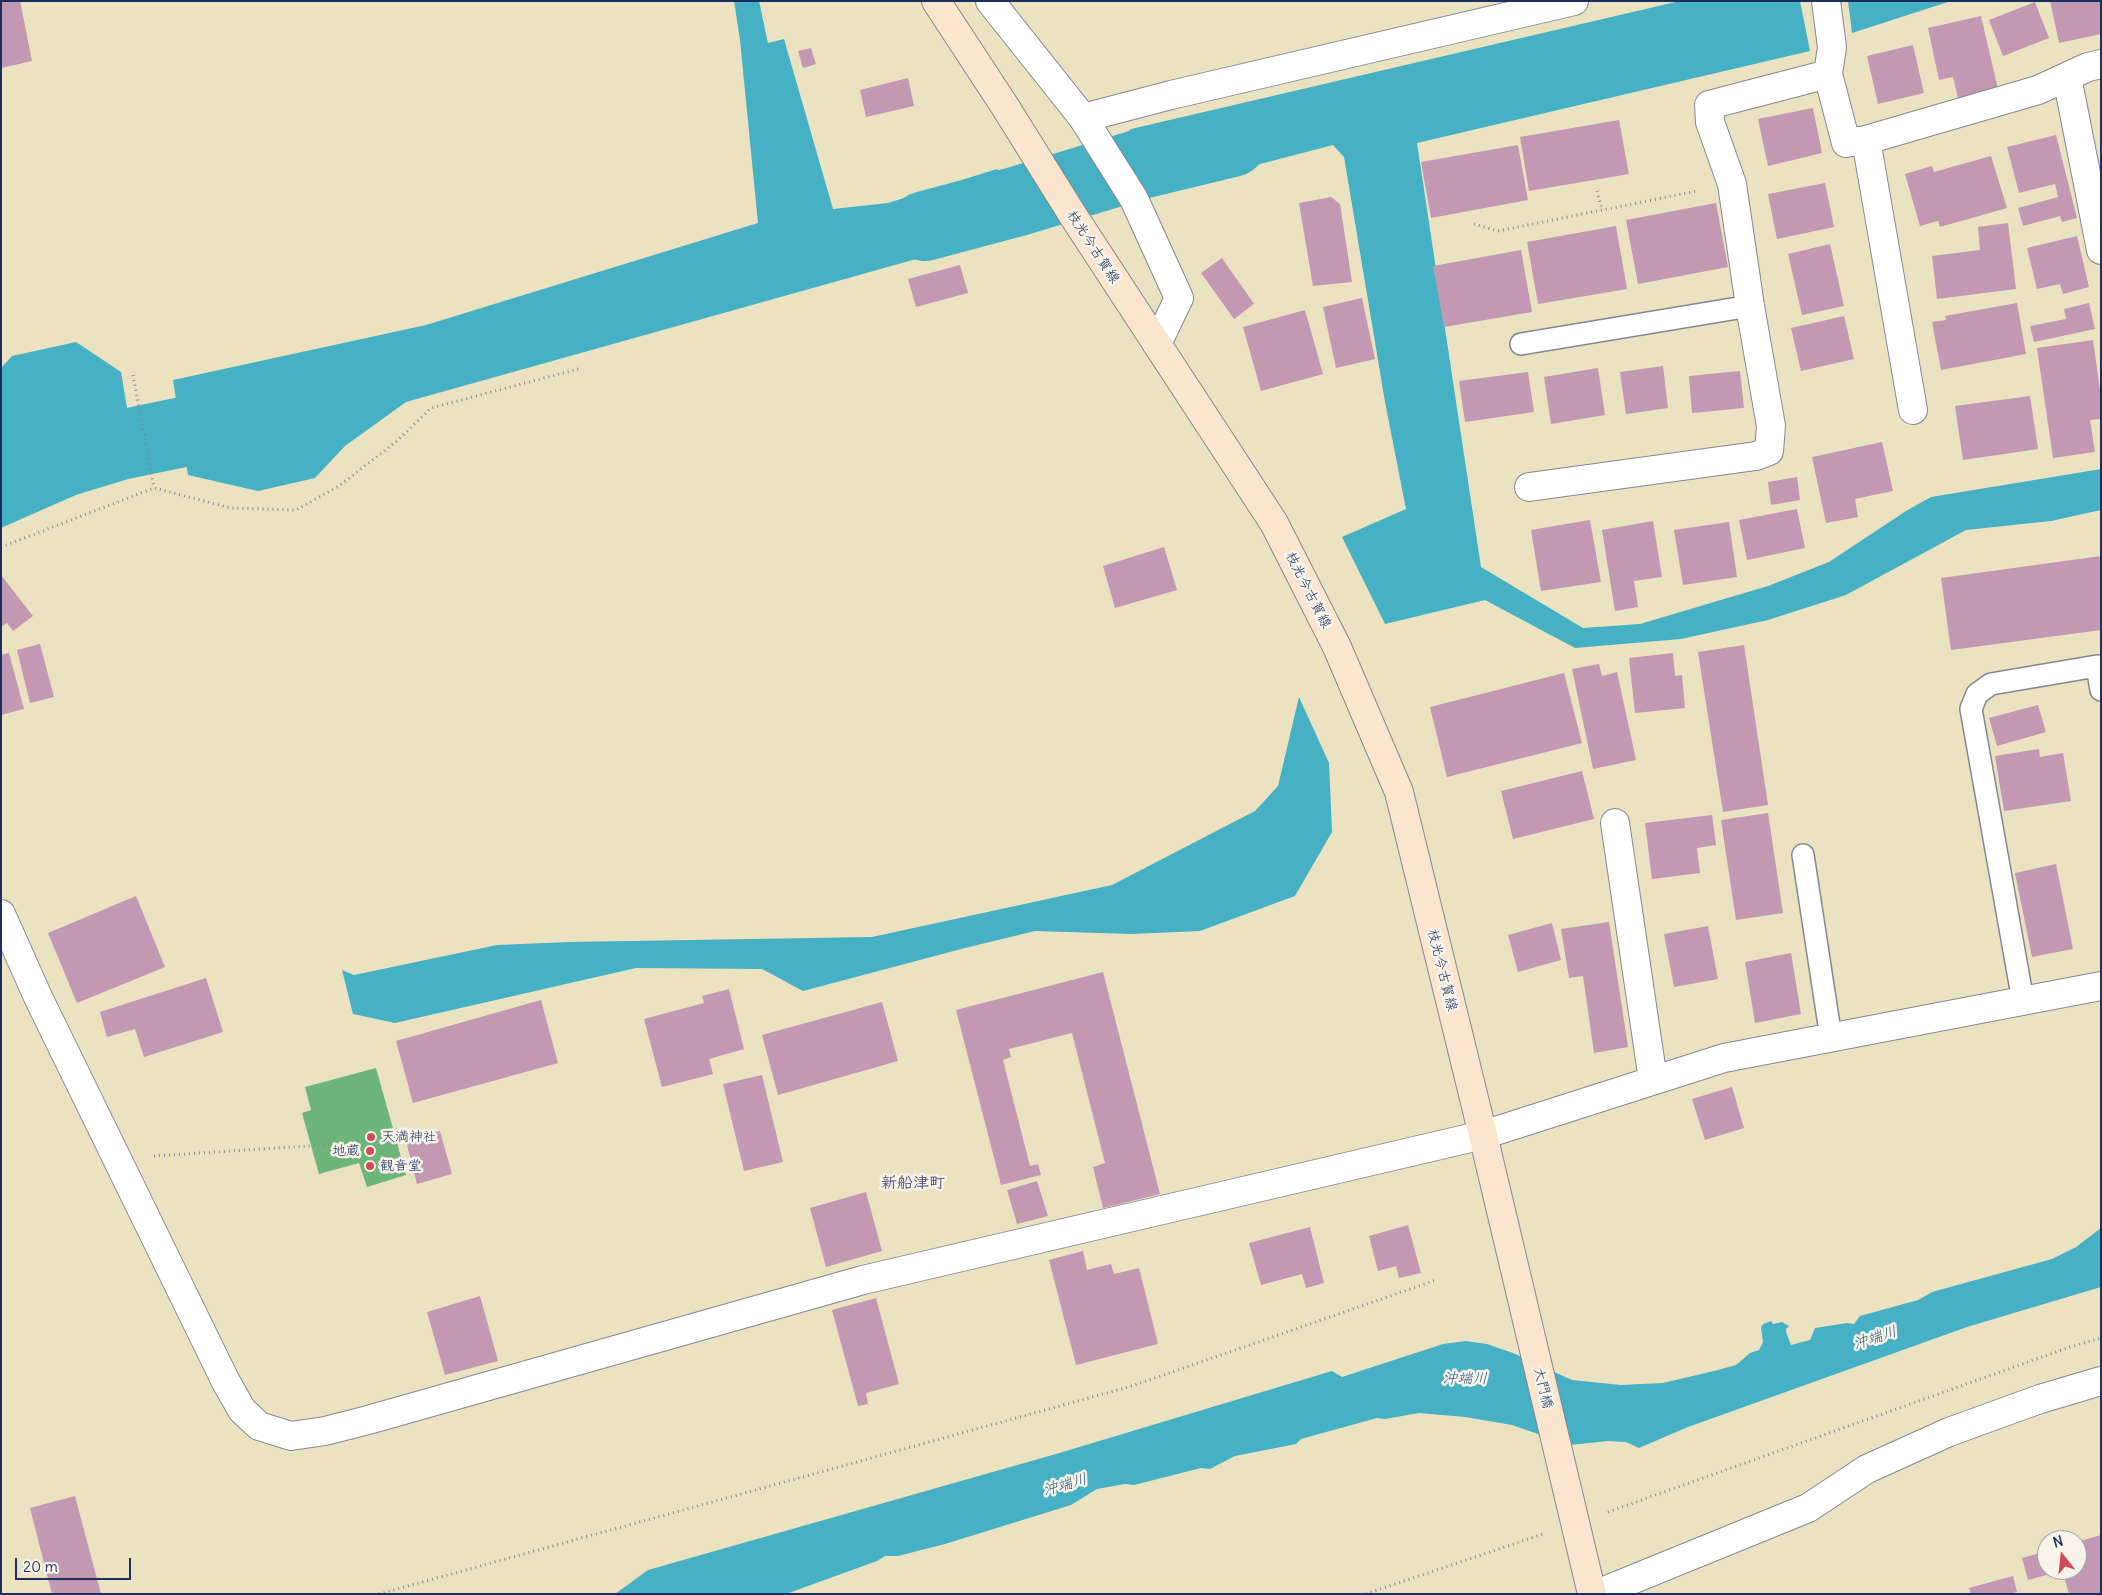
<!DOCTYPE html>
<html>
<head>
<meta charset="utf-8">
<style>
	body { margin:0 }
	#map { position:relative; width:2102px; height:1595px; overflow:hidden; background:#ebe2c1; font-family:Delius,sans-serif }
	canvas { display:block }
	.frame { position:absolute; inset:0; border:2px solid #1b2f5e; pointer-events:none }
	.north { position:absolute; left:2037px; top:1530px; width:50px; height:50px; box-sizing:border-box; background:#f7f3e8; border:1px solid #9fa5b1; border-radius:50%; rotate:344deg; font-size:14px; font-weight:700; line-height:20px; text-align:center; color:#1b2f5e }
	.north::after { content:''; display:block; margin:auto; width:18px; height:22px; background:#d1495b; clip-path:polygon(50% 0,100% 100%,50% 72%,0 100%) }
	.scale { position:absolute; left:15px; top:1558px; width:116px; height:22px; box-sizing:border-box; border:2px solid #1b2f5e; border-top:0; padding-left:6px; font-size:15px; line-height:18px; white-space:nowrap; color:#1b2f5e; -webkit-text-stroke:4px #f7f3e8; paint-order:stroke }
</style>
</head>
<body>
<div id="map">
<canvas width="2102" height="1595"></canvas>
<div class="frame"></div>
<div class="north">N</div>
<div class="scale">20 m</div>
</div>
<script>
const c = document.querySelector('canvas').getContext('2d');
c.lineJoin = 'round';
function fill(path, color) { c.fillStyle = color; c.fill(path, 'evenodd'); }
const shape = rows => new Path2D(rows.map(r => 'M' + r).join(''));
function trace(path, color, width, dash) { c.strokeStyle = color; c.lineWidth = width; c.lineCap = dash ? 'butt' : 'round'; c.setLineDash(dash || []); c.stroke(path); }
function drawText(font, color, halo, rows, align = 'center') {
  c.font = font + ' Delius,"Klee One",sans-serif'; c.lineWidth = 5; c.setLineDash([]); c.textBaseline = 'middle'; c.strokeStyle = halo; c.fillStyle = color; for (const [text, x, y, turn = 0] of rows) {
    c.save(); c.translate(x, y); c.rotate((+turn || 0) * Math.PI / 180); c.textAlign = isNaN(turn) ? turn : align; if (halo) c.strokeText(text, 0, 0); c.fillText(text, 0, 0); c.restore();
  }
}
fill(shape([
	[376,1068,406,1175,367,1187,359,1163,319,1174,302,1113,311,1110,305,1087]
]), '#6db57a');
fill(shape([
	[734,1,759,1,768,43,784,39,833,209,888,203,997,169,1034,226,406,402,345,446,315,478,258,491,188,475,173,380,426,325,758,223,740,40],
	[1680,1,1800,1,1810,51,1417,143,1481,567,1583,628,1640,624,1768,586,1829,562,1906,511,1931,497,2101,469,2101,510,2051,521,1966,530,1846,595,1768,620,1681,639,1575,648,1485,600,1385,624,1342,537,1406,509,1385,402,1344,157,1333,145,1153,192,1122,137,1131,129],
	[1848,1,1951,1,1852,33],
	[76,342,121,372,137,468,1,528,1,368,12,356],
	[1299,697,1329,763,1332,832,1295,896,1200,931,1131,934,1035,931,965,948,803,991,762,969,636,968,395,1023,353,1014,342,970,354,975,497,945,569,942,872,937,1112,885,1255,811,1278,786],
	[2101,1228,2101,1287,1967,1327,1688,1427,1639,1448,1626,1442,1608,1441,1570,1445,1512,1425,1465,1417,1419,1413,1385,1419,1377,1418,1301,1439,1296,1444,1235,1456,1210,1469,1201,1468,1134,1485,1125,1484,1097,1489,1071,1505,945,1544,898,1556,885,1556,877,1561,786,1594,615,1594,648,1570,1056,1454,1332,1371,1342,1377,1443,1344,1466,1341,1487,1344,1513,1353,1572,1380,1621,1385,1663,1383,1714,1371,1736,1365,1750,1353,1759,1350,1763,1342,1761,1327,1763,1324,1771,1321,1773,1324,1782,1322,1789,1326,1786,1329,1786,1332,1791,1345,1810,1340,1815,1328,1847,1323,1854,1324,1860,1316,1918,1300,1932,1292,2052,1259,2076,1247]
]), '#46b1c4');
trace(shape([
	[925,226,1015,202,1141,164,1232,142],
	[1,481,120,445,275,413]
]), '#46b1c4', 70);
fill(shape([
	[1,1,20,1,32,61,1,68],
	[2050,1,2101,1,2101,34,2059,43],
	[2035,2,2049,38,2003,56,1989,20],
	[1981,16,1998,89,1958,98,1953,77,1939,80,1928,28],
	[1913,45,1924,93,1878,104,1867,56],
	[811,48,816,64,803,68,798,51],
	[908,78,914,106,866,117,860,90],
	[1813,108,1822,153,1768,166,1758,119],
	[1619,120,1629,174,1529,191,1520,137],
	[2056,135,2077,218,2062,222,2060,216,2023,226,2018,208,2058,197,2055,184,2019,193,2007,147],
	[1518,145,1528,200,1431,218,1421,162],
	[1991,156,2007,208,1940,227,1938,221,1920,226,1905,174,1932,166,1934,172],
	[1825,183,1834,227,1777,239,1768,194],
	[1331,197,1340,204,1352,282,1313,286,1299,203],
	[1716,203,1728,267,1638,284,1626,220],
	[2008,223,2016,289,1937,299,1932,256,1980,250,1978,227],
	[1616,226,1627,289,1538,304,1527,242],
	[2077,236,2089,287,2063,294,2060,284,2037,289,2027,248],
	[1830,244,1844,306,1802,315,1788,254],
	[1521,250,1532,312,1444,327,1433,266],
	[1222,258,1254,304,1234,319,1201,273],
	[960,265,968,293,916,307,908,279],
	[1362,298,1375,359,1336,368,1323,307],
	[2017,303,2026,354,1941,370,1932,322,1946,320,1945,316],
	[2089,303,2095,329,2034,342,2030,326,2066,319,2064,309],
	[1305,310,1323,374,1261,391,1243,327],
	[1844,316,1854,359,1801,371,1791,328],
	[2093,340,2101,397,2101,419,2090,420,2095,452,2053,458,2037,348],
	[1663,366,1668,408,1626,414,1620,372],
	[1598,368,1605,415,1551,424,1544,377],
	[1740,371,1744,408,1692,413,1689,376],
	[1528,372,1534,412,1465,422,1459,381],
	[2030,396,2038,449,1963,460,1955,406],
	[1882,442,1893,491,1855,499,1858,517,1826,523,1812,457],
	[1797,477,1800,500,1771,505,1768,482],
	[1797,509,1805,548,1747,560,1739,520],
	[1590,520,1601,582,1541,591,1531,530],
	[1653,521,1662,577,1634,581,1638,607,1615,611,1602,530],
	[1729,522,1737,577,1683,585,1674,530],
	[1164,547,1177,590,1115,608,1103,566],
	[2101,556,2101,630,1951,650,1941,578],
	[1,575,33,616,13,631,7,623,1,627],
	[40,644,54,697,30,703,17,650],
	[1744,645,1768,805,1723,812,1698,652],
	[9,653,24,709,1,715,1,655],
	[1673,653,1675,676,1682,675,1685,708,1635,713,1629,658],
	[1599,664,1602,676,1617,672,1636,760,1593,769,1572,669],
	[1564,673,1582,743,1447,777,1430,707],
	[2038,705,2046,732,1997,746,1989,718],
	[2039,749,2040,757,2063,753,2071,801,2004,811,1995,756],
	[1582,771,1594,819,1513,839,1501,791],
	[1768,813,1783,913,1736,920,1721,820],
	[1712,815,1716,845,1697,848,1700,873,1652,879,1645,823],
	[2056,864,2073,949,2032,957,2015,873],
	[136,896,165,967,77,1003,48,933],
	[1609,922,1628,1047,1594,1053,1583,976,1569,978,1561,929],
	[1552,923,1561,960,1518,972,1508,935],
	[1708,926,1718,979,1674,987,1664,934],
	[1791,953,1801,1014,1755,1023,1745,962],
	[1103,972,1160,1194,1103,1208,1093,1167,1105,1163,1072,1033,1009,1049,1011,1057,1003,1060,1030,1166,1038,1164,1041,1175,1001,1185,956,1010],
	[206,978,223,1032,144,1057,135,1029,107,1037,100,1012],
	[729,989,744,1049,709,1059,713,1074,662,1087,644,1019,704,1003,702,996],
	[541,1000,558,1063,413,1103,396,1041],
	[882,1002,898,1061,778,1095,762,1035],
	[762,1075,783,1162,744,1171,723,1084],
	[1732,1087,1744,1128,1705,1140,1692,1099],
	[440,1131,452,1174,417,1184,406,1141],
	[1037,1181,1048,1216,1017,1224,1007,1190],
	[866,1192,882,1251,826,1267,810,1208],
	[1408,1225,1421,1273,1399,1278,1396,1266,1378,1271,1369,1236],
	[1310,1227,1324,1283,1306,1288,1302,1274,1261,1285,1249,1243],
	[1083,1251,1087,1270,1111,1264,1114,1274,1139,1268,1158,1344,1076,1365,1049,1260],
	[480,1296,498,1361,445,1375,427,1312],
	[876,1298,899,1384,866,1393,868,1404,858,1406,832,1310],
	[75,1496,101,1594,52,1594,30,1508],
	[2101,1535,2101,1594,2069,1594,2062,1570,2077,1570,2077,1542],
	[2047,1551,2047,1570,2061,1571,2028,1580,2022,1558],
	[2013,1576,2017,1592,2010,1594,1971,1594,1969,1588]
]), '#c298b2');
const service = shape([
	[1521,344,1750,306],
	[1803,855,1831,1038],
	[2023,1001,1971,709,1977,694,1991,684,2097,666,2101,690]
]);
const minor = shape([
	[990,1,1083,118],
	[1826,1,1832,47,1828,74,1846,143,1866,140,2038,90,2088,67,2101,64],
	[2067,77,2101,250],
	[1866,140,1913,410],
	[1529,487,1756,456,1769,451,1771,426,1750,306,1732,184,1710,122,1709,105,1828,74],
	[1615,823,1653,1080],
	[1,914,38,997,226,1382,242,1410,259,1426,291,1436,325,1431,368,1420,863,1280,1483,1135,1724,1058,2101,986],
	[1597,1594,1808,1508,1867,1469,1949,1432,2040,1399,2101,1381]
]);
const tertiary = shape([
	[1157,344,1179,298,1134,199,1083,118,1171,95,1574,1]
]);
const secondary = shape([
	[936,1,1006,108,1072,214,1274,523,1337,647,1399,792,1483,1135,1592,1594]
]);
trace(service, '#838890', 24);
trace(minor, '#838890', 30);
trace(tertiary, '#838890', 30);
trace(secondary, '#838890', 30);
trace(shape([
	[1597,191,1602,210],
	[1474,224,1498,231,1697,191],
	[133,375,154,488],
	[1,547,154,488,231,508,296,510,339,486,397,441,431,408,582,368],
	[154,1156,339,1144],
	[1608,1512,2070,1347,2101,1338],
	[379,1594,1132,1386,1436,1280],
	[1366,1594,1543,1534]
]), '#838890', 3, [1, 4]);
trace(service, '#fff', 21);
trace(minor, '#fff', 28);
trace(tertiary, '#fff', 28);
trace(secondary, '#fbe5cf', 28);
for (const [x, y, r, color] of [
	[371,1137,5,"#d1495b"],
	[370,1151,5,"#d1495b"],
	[370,1166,5,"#d1495b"]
]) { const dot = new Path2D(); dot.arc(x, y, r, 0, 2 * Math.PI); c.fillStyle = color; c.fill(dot); trace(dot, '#f7f3e8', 2); }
drawText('14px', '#1b2f5e', '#f7f3e8', [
	["枝光今古賀線",1093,247,57],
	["枝光今古賀線",1308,590,63],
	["枝光今古賀線",1442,970,76],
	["大門橋",1543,1388,76]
]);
drawText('14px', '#1b2f5e', '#f7f3e8', [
	["天満神社",381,1137],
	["地蔵",360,1151,"right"],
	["観音堂",380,1166]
], 'left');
drawText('italic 15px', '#28567d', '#f7f3e8', [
	["沖端川",1875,1338,-18],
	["沖端川",1465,1379],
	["沖端川",1065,1485,-16]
]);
drawText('bold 16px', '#55547b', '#f7f3e8', [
	["新船津町",913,1183]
]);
</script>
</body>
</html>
